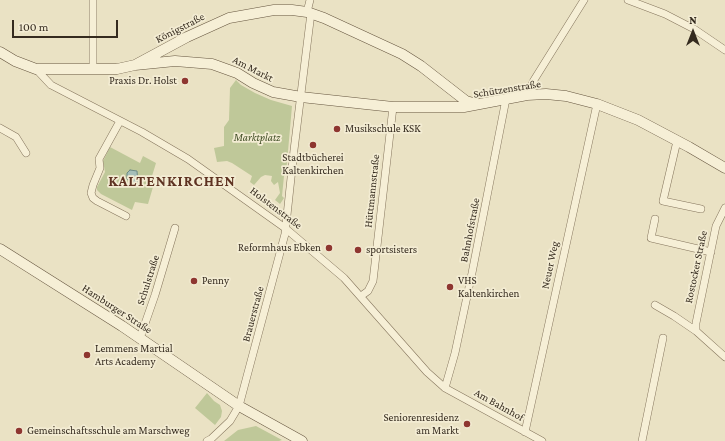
<!DOCTYPE html>
<html>
<head>
<meta charset="utf-8">
<style>
	body { margin:0 }
	#map { position:relative; width:725px; height:441px; overflow:hidden; background:#eae2c4; font-family:"Crimson Pro",serif }
	canvas { display:block }
	.north { position:absolute; left:673px; top:12px; width:40px; height:40px; -webkit-text-stroke:3px #f3ecd3; paint-order:stroke; rotate:0deg; font-size:11px; font-weight:700; line-height:16px; text-align:center; color:#352b1f }
	.north::after { content:''; display:block; margin:auto; width:14px; height:18px; background:#352b1f; clip-path:polygon(50% 0,100% 100%,50% 72%,0 100%) }
	.scale { position:absolute; left:12px; top:20px; width:106px; height:18px; box-sizing:border-box; border:2px solid #352b1f; border-top:0; padding-left:5px; font-size:12px; line-height:14px; white-space:nowrap; color:#352b1f; -webkit-text-stroke:3px #f3ecd3; paint-order:stroke }
</style>
</head>
<body>
<div id="map">
<canvas width="725" height="441"></canvas>
<div class="north">N</div>
<div class="scale">100 m</div>
</div>
<script>
const c = document.querySelector('canvas').getContext('2d');
c.lineJoin = 'round';
function fill(path, color) { c.fillStyle = color; c.fill(path, 'evenodd'); }
const shape = rows => new Path2D(rows.map(r => 'M' + r).join(''));
function trace(path, color, width, dash) { c.strokeStyle = color; c.lineWidth = width; c.lineCap = dash ? 'butt' : 'round'; c.setLineDash(dash || []); c.stroke(path); }
function drawText(font, color, halo, rows, align = 'center') {
  c.font = font + ' "Crimson Pro",serif'; c.lineWidth = 3.5; c.setLineDash([]); c.textBaseline = 'middle'; c.strokeStyle = halo; c.fillStyle = color; for (const [text, x, y, turn = 0] of rows) {
    c.save(); c.translate(x, y); c.rotate((+turn || 0) * Math.PI / 180); c.textAlign = isNaN(turn) ? turn : align; if (halo) c.strokeText(text, 0, 0); c.fillText(text, 0, 0); c.restore();
  }
}
fill(shape([
	[236,80,241,85,255,93,271,100,292,106,286,174,284,176,282,196,284,198,280,204,275,200,280,193,278,182,274,185,271,181,272,176,265,175,261,177,254,185,250,182,252,176,232,163,227,161,217,162,214,148,224,146,224,127,229,120,230,88],
	[110,147,140,163,143,156,156,163,149,186,153,187,148,204,135,202,132,210,101,194,97,190,97,187,105,172,103,161],
	[207,393,214,401,220,405,222,411,221,417,215,425,195,408],
	[256,426,282,440,279,441,224,441,238,430]
]), '#bfc899');
const water = shape([
	[130,170,137,171,138,184,134,186,131,186,130,181,127,179,127,173,130,170]
]);
fill(water, '#a5beb8');
trace(water, '#6d8b86', 1);
const minor = shape([
	[93,0,93,69],
	[628,0,665,14,694,29,725,50],
	[307,12,310,0],
	[36,69,51,85,142,132,188,159,285,228,344,278,427,372,445,388,542,441],
	[527,95,534,80,584,0],
	[120,121,99,159,100,168,93,185,91,193,93,198,97,201,126,216],
	[0,128,16,137,26,153],
	[677,141,663,201,701,209],
	[725,208,716,226,696,323,696,331,725,357],
	[655,219,651,238,711,252],
	[361,296,368,291,373,281,393,107],
	[655,305,674,316,696,331],
	[140,338,155,295,175,228],
	[445,388,455,353,472,273,506,99],
	[525,432,597,104],
	[207,441,211,439,230,421,239,406,285,234,294,150,311,13],
	[642,441,663,338]
]);
const secondary = shape([
	[0,52,15,61,36,69,117,69,135,65,187,37,229,18,274,10,292,10,307,12,324,18,402,54,421,66,466,101,477,104],
	[135,65,175,61,212,64,237,73,253,83,273,92,301,97,393,107,464,107,527,95,546,94,566,96,597,104,638,120,689,147,725,168],
	[0,249,122,326,239,406,302,441]
]);
trace(minor, '#84745c', 8);
trace(secondary, '#65553f', 11);
trace(minor, '#f6efd6', 7);
trace(secondary, '#f6efd6', 10);
for (const [x, y, r, color] of [
	[185,81,4,"#8e3630"],
	[337,129,4,"#8e3630"],
	[313,145,4,"#8e3630"],
	[329,248,4,"#8e3630"],
	[358,250,4,"#8e3630"],
	[194,281,4,"#8e3630"],
	[450,287,4,"#8e3630"],
	[87,355,4,"#8e3630"],
	[467,424,4,"#8e3630"],
	[19,431,4,"#8e3630"]
]) { const dot = new Path2D(); dot.arc(x, y, r, 0, 2 * Math.PI); c.fillStyle = color; c.fill(dot); trace(dot, '#f3ecd3', 1.5); }
drawText('11px', '#352b1f', '#f3ecd3', [
	["Königstraße",180,28,-27],
	["Am Markt",253,69,27],
	["Schützenstraße",507,89,-9],
	["Hüttmannstraße",372,191,-84],
	["Holstenstraße",276,208,37],
	["Bahnhofstraße",470,230,-79],
	["Neuer Weg",550,265,-78],
	["Rostocker Straße",696,267,-78],
	["Schulstraße",148,280,-72],
	["Hamburger Straße",117,309,33],
	["Brauerstraße",253,314,-75],
	["Am Bahnhof",499,405,29]
]);
drawText('11px', '#352b1f', '#f3ecd3', [
	["Praxis Dr. Holst",177,81,"right"],
	["Musikschule KSK",345,129],
	["Stadtbücherei",313,158,"center"],
	["Kaltenkirchen",313,171,"center"],
	["Reformhaus Ebken",321,248,"right"],
	["sportsisters",366,250],
	["Penny",202,281],
	["VHS",458,281],
	["Kaltenkirchen",458,294],
	["Lemmens Martial",95,349],
	["Arts Academy",95,362],
	["Seniorenresidenz",459,418,"right"],
	["am Markt",459,431,"right"],
	["Gemeinschaftsschule am Marschweg",27,431]
], 'left');
drawText('italic 11px', '#424f27', '#f3ecd3', [
	["Marktplatz",257,138]
]);
c.letterSpacing = '1px';
drawText('bold 15px', '#5e3221', '#f3ecd3', [
	["KALTENKIRCHEN",172,181]
]);
c.letterSpacing = '0px';
</script>
</body>
</html>
